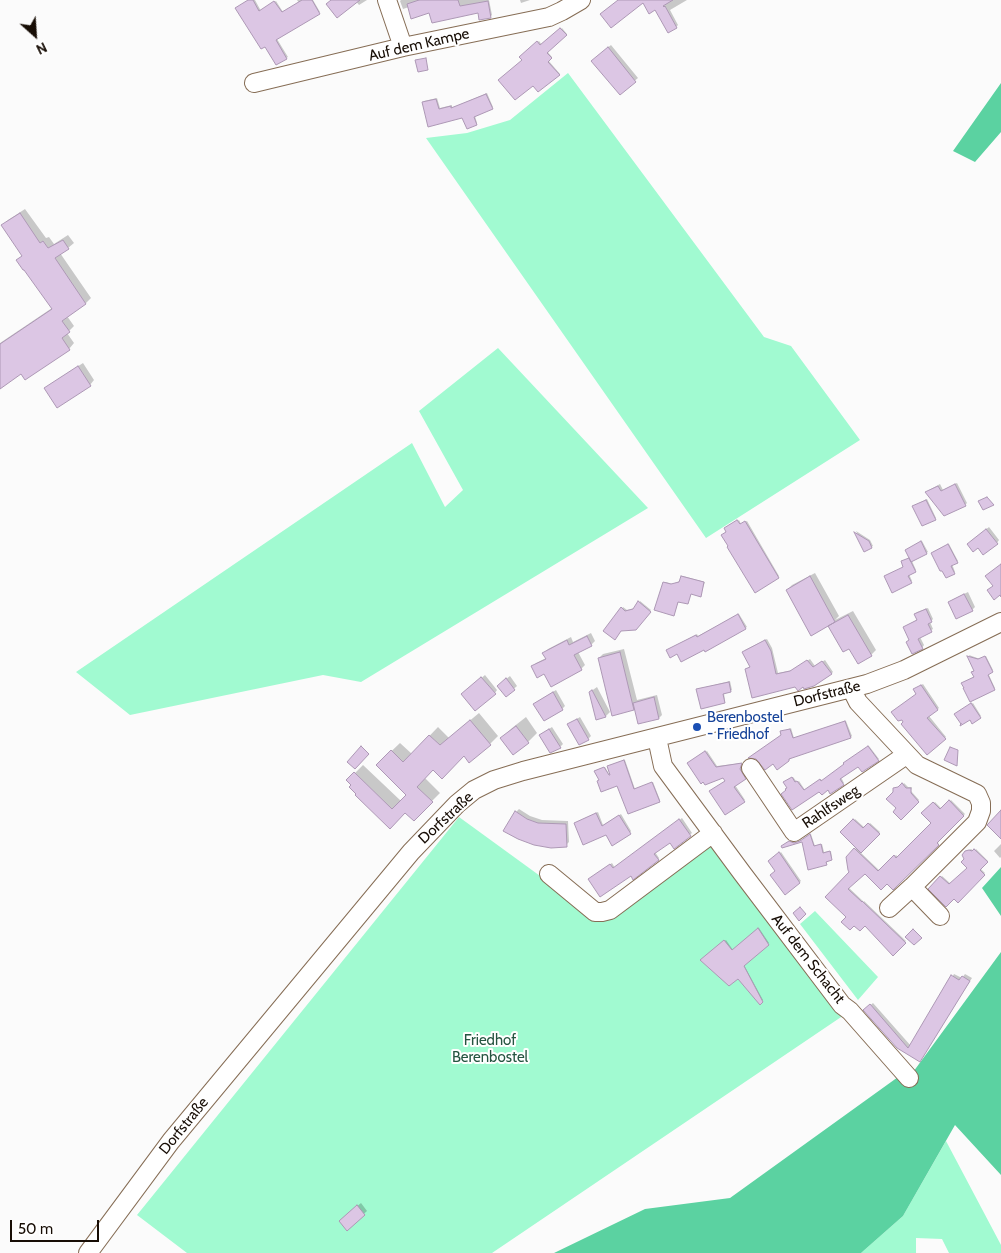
<!DOCTYPE html>
<html>
<head>
<meta charset="utf-8">
<style>
	body { margin:0 }
	#map { position:relative; width:1001px; height:1253px; overflow:hidden; background:#fbfbfb; font-family:Cabin,sans-serif }
	canvas { display:block }
	.north { position:absolute; left:10px; top:10px; width:50px; height:50px; -webkit-text-stroke:4px #fff; paint-order:stroke; rotate:154deg; font-size:14px; font-weight:700; line-height:20px; text-align:center; color:#170d05 }
	.north::after { content:''; display:block; margin:auto; width:18px; height:22px; background:#170d05; clip-path:polygon(50% 0,100% 100%,50% 72%,0 100%) }
	.scale { position:absolute; left:10px; top:1220px; width:89px; height:22px; box-sizing:border-box; border:2px solid #170d05; border-top:0; padding-left:6px; font-size:15px; line-height:18px; white-space:nowrap; color:#170d05; -webkit-text-stroke:4px #fff; paint-order:stroke }
</style>
</head>
<body>
<div id="map">
<canvas width="1001" height="1253"></canvas>
<div class="north">N</div>
<div class="scale">50 m</div>
</div>
<script>
const c = document.querySelector('canvas').getContext('2d');
c.lineJoin = 'round';
function fill(path, color) { c.fillStyle = color; c.fill(path, 'evenodd'); }
const shape = rows => new Path2D(rows.map(r => 'M' + r).join(''));
function trace(path, color, width, dash) { c.strokeStyle = color; c.lineWidth = width; c.lineCap = dash ? 'butt' : 'round'; c.setLineDash(dash || []); c.stroke(path); }
function drawText(font, color, halo, rows, align = 'center') {
  c.font = font + ' Cabin,sans-serif'; c.lineWidth = 4; c.setLineDash([]); c.textBaseline = 'middle'; c.strokeStyle = halo; c.fillStyle = color; for (const [text, x, y, turn = 0] of rows) {
    c.save(); c.translate(x, y); c.rotate((+turn || 0) * Math.PI / 180); c.textAlign = isNaN(turn) ? turn : align; if (halo) c.strokeText(text, 0, 0); c.fillText(text, 0, 0); c.restore();
  }
}
fill(shape([
	[568,73,764,337,791,346,860,440,706,538,426,138,467,133,510,120],
	[498,348,648,508,361,682,323,675,130,715,76,672,412,443,445,507,463,490,419,411],
	[459,817,602,921,713,833,850,1011,492,1253,187,1253,137,1215],
	[815,911,878,977,858,1000,800,924],
	[946,1141,1001,1245,1001,1253,949,1253,942,1239,916,1238,916,1253,861,1253,903,1216]
]), '#a1fad1');
fill(shape([
	[1001,83,1001,132,975,162,953,151],
	[1001,867,1001,916,982,888],
	[1001,952,1001,1175,955,1125,903,1216,861,1253,554,1253,645,1209,730,1198,905,1072,908,1079]
]), '#5bd2a1');
fill(shape([
	[249,0,255,0,261,11,276,1,283,12,299,3,297,0,313,0,320,12,277,39,288,57,277,63],
	[355,0,367,0,359,5],
	[401,0,489,0,492,15,491,16,479,11,430,12,409,7,403,9,400,1],
	[520,0,530,0,521,3],
	[619,0,687,0,670,10,678,25,676,27,655,8,643,2],
	[562,28,567,34,547,51,552,57,548,60,560,74,539,90,524,60,521,57,539,41,542,45],
	[611,45,638,78,620,93,595,58],
	[487,93,493,107,475,116,477,123,476,124,463,117,429,125,423,102,424,101,437,98,440,108,452,105,452,108],
	[25,209,46,238,49,237,54,244,68,235,74,243,68,248,60,253,91,298,86,303,67,316,74,326,67,333,74,343,69,349,0,384,0,343,52,308,18,260,23,255,3,226,8,220],
	[83,363,94,380,90,385,51,384],
	[957,483,967,503,965,505,929,490,940,484,943,490],
	[927,499,936,518,935,519,915,505],
	[739,520,741,524,747,521,779,576,778,577,728,531,727,527],
	[989,527,999,540,997,543,978,546,971,541],
	[856,531,870,540,873,546,865,550],
	[922,541,928,552,912,561,916,570,909,574,912,581,892,591,910,557,908,549],
	[949,544,958,561,952,564,955,572,946,577,933,552],
	[815,573,839,616,835,620,853,611,876,650,871,655,859,662,850,647,830,627,834,622,787,590,792,585],
	[683,576,705,582,701,594,691,593,679,601,674,613,664,583,666,582,672,584,680,581],
	[968,592,975,607,972,610,950,603,952,600],
	[640,601,651,610,635,629,605,631,623,607,627,610,635,608],
	[928,608,933,619,930,622,933,629,920,637,924,645,922,648,904,627,918,619,915,614,917,612],
	[739,614,747,627,720,642,704,648,677,653,669,649,697,634,698,636],
	[591,633,595,641,591,645,578,652,585,665,581,669,545,672,532,667,536,663,546,658,544,653,548,649,571,637,573,642],
	[767,639,772,648,778,673,793,670,810,659,815,666,825,660,833,672,831,674,803,685,795,685,746,669,751,666,745,650],
	[624,649,637,700,657,695,662,715,659,718,639,723,635,708,634,709,599,658,603,654],
	[969,655,980,659,986,656,993,670,988,673,995,688,994,689,964,682,975,676,976,670],
	[485,675,497,690,495,693,466,691],
	[510,676,517,686,506,696,501,683],
	[730,681,732,690,724,693,725,701,724,702,698,689],
	[923,684,939,708,929,716,946,737,928,753,917,688],
	[597,687,610,712,606,716,597,718,590,692],
	[556,690,565,706,562,709,535,704,538,701],
	[973,703,981,716,972,722,970,718,956,713],
	[479,713,498,736,490,744,464,754,434,769,425,778,440,793,414,819,406,811,390,827,348,780,363,765,401,801,407,795,377,765,400,743,412,754,438,727,449,738],
	[526,717,537,733,528,742,502,738,512,728],
	[580,717,591,736,588,739,569,724],
	[846,721,852,736,851,737,789,757,790,759,789,760,783,735,783,731,791,728,794,738],
	[552,727,563,744,560,747,540,735],
	[869,746,879,759,862,770,859,765,841,777,844,783,831,792,828,789,820,790,792,808,786,782,793,777,797,782,799,781,805,790,821,779,822,781,846,764,846,762],
	[707,751,717,766,742,763,741,768,746,777,735,785,745,800,726,814,726,781,724,777,690,762],
	[625,760,635,789,653,782,660,800,659,801,618,785,600,780,595,771,596,770,605,767,610,776,610,765],
	[904,783,908,787,912,787,911,791,919,800,901,819,894,793,894,788,900,787],
	[951,800,965,814,937,842,939,843,893,888,887,882,865,872,848,887,864,902,864,901,906,941,893,954,865,925,847,917,827,897,851,872,847,857,857,847,842,832,855,819,865,828,870,823,880,832,860,852,880,871,896,855,898,857,933,823,924,812,935,802,941,808],
	[519,809,530,816,542,820,568,821,569,842,566,845,516,812],
	[598,812,603,825,621,814,631,831,630,833,606,833,575,823],
	[682,818,692,833,674,847,670,842,655,852,659,858,658,860,631,874,591,877,612,863,615,868],
	[811,834,815,846,822,844,824,852,831,851,832,858,826,860,827,863,826,864,803,841,784,845,791,841,796,842,802,840],
	[1001,844,1001,857,1000,858,994,851],
	[971,849,974,851,976,849,988,861,980,868,985,873,958,901,954,897,930,889,942,876,951,884,969,868,967,851],
	[781,852,801,881,785,893,776,871,769,862],
	[759,928,769,943,744,965,763,1000,760,1003,738,977,702,960,726,940,733,950],
	[954,974,962,978,965,974,972,978,920,1061,865,1010,873,1003,911,1046],
	[361,1203,367,1211,347,1229,343,1218]
]), '#0003');
const building = shape([
	[248,0,253,0,259,11,274,1,282,12,302,0,312,0,320,14,276,40,287,59,276,65,265,47,261,49,235,8,248,0],
	[331,0,360,0,337,18,326,4,331,0],
	[419,0,458,0,460,6,488,1,491,18,479,20,478,13,432,23,429,13,411,19,407,4,419,0],
	[618,0,673,0,663,6,664,7,665,6,677,28,668,33,655,10,649,14,643,3,611,28,600,14,618,0],
	[560,28,567,35,547,53,552,58,548,62,560,75,538,92,533,86,515,100,498,80,522,60,519,57,537,41,540,45,560,28],
	[608,47,636,82,620,95,591,61,608,47],
	[426,58,428,70,418,72,415,60,426,58],
	[486,94,493,109,474,117,477,125,467,129,462,118,428,127,422,102,436,99,439,109,451,106,451,108,486,94],
	[20,213,40,243,43,241,48,248,63,240,69,249,55,258,86,304,62,321,70,332,62,338,70,350,25,380,21,374,0,389,0,344,52,309,24,270,23,270,16,260,22,256,1,225,20,213],
	[78,366,91,386,57,408,44,388,78,366],
	[955,484,966,506,944,516,925,492,938,486,941,491,955,484],
	[987,497,994,505,983,510,978,501,987,497],
	[926,500,936,520,922,526,912,506,926,500],
	[737,520,740,524,745,521,779,578,755,593,727,547,728,546,721,535,726,532,724,528,737,520],
	[986,529,998,544,983,555,978,548,973,552,967,544,986,529],
	[854,532,869,541,872,548,864,552,854,532],
	[921,541,927,554,911,562,905,550,921,541],
	[948,544,958,563,951,566,955,574,946,578,942,571,940,571,931,553,948,544],
	[909,558,916,572,908,576,912,583,892,593,884,576,903,567,901,561,909,558],
	[1001,564,1001,597,1000,595,994,600,987,590,993,586,985,576,1001,564],
	[681,576,704,582,701,597,691,594,688,604,678,602,674,616,654,610,663,582,671,584,679,582,681,576],
	[810,576,835,622,811,636,786,590,810,576],
	[964,594,973,611,956,619,948,602,964,594],
	[638,601,651,612,636,630,621,631,615,640,603,631,621,607,625,611,633,609,638,601],
	[926,609,932,622,928,624,932,632,918,639,923,649,912,654,906,642,909,640,903,627,917,620,914,614,926,609],
	[738,614,746,629,705,652,704,650,681,662,677,654,670,658,666,650,696,635,697,637,738,614],
	[848,615,872,656,858,664,849,649,843,652,828,626,848,615],
	[587,636,592,646,574,655,582,670,551,687,544,674,537,678,531,666,546,659,542,653,567,640,569,645,587,636],
	[765,640,771,651,776,674,790,671,807,660,813,667,822,661,832,674,814,686,804,689,803,687,798,691,795,687,752,698,745,669,750,667,742,652,765,640],
	[620,652,634,710,612,716,598,658,620,652],
	[967,656,978,659,985,656,993,672,988,675,995,690,970,702,963,688,964,688,961,683,974,677,971,672,974,671,967,656],
	[481,677,496,694,475,711,461,694,481,677],
	[506,678,515,690,506,697,497,686,506,678],
	[729,682,731,692,723,694,725,703,701,709,696,689,729,682],
	[921,685,938,710,927,718,946,739,927,755,901,724,903,722,902,720,898,721,891,712,916,694,913,689,921,685],
	[592,690,606,717,596,720,589,692,592,690],
	[553,692,563,710,544,721,533,704,553,692],
	[654,697,659,719,638,724,633,703,654,697],
	[971,703,981,718,972,724,970,720,960,726,961,723,961,724,954,714,971,703],
	[577,719,589,740,579,745,567,724,577,719],
	[470,720,491,745,469,763,464,756,442,779,433,770,417,787,433,802,414,821,405,813,390,829,355,795,356,794,349,787,351,785,346,780,354,772,392,809,406,795,376,765,391,750,403,762,429,735,440,745,470,720],
	[845,721,851,738,789,759,789,761,777,770,773,764,765,770,756,759,748,758,781,735,780,731,790,729,793,738,845,721],
	[516,726,529,743,513,755,500,738,516,726],
	[549,729,561,748,550,753,539,735,549,729],
	[361,746,369,754,355,769,347,762,361,746],
	[868,746,879,761,862,772,858,767,840,779,844,785,830,794,828,790,822,795,819,792,792,810,781,794,786,790,785,789,787,788,783,782,792,777,795,782,797,781,804,790,820,779,821,781,844,764,843,763,868,746],
	[950,747,958,750,957,766,944,760,950,747],
	[705,751,716,767,742,763,740,769,746,779,734,787,745,802,725,815,709,791,725,781,723,778,705,785,703,782,701,784,687,763,705,751],
	[624,760,634,789,652,782,660,802,628,814,617,786,601,792,597,781,599,780,594,771,604,767,609,775,610,775,607,766,624,760],
	[902,783,906,788,911,788,911,793,919,802,901,820,893,812,896,808,886,799,893,792,893,788,898,787,902,783],
	[949,800,964,816,937,843,939,845,893,890,887,884,881,890,865,874,848,889,862,902,862,901,906,943,893,956,865,926,860,931,854,926,850,930,841,922,846,917,845,916,825,897,849,872,848,870,846,857,854,848,878,871,894,855,896,858,931,823,921,813,933,802,940,809,949,800],
	[1001,810,1001,839,987,825,1001,810],
	[515,811,527,819,538,823,566,824,567,847,551,848,534,845,518,839,503,831,515,811],
	[596,813,602,826,619,815,631,834,612,846,606,835,583,845,574,823,596,813],
	[679,819,691,836,674,849,670,843,654,854,659,860,633,880,631,876,600,897,588,879,610,864,613,868,679,819],
	[853,819,863,828,868,823,880,834,861,853,840,832,853,819],
	[810,834,814,846,821,844,823,853,830,851,832,860,826,862,827,865,808,870,802,842,782,848,781,846,789,841,794,843,800,841,810,834],
	[974,849,988,862,980,870,985,875,958,903,954,899,946,907,928,889,940,876,949,884,967,868,961,862,964,859,962,855,965,851,969,850,972,851,974,849],
	[779,852,800,883,785,895,770,875,775,871,768,861,779,852],
	[800,907,806,914,799,921,793,913,800,907],
	[758,928,769,945,744,966,763,1002,760,1005,738,979,729,986,700,960,724,940,732,950,758,928],
	[913,929,922,938,914,945,905,937,913,929],
	[951,975,959,980,962,976,970,981,920,1062,897,1048,863,1010,870,1004,908,1048,951,975],
	[357,1205,365,1215,347,1231,339,1221,357,1205]
]);
fill(building, '#dcc6e4');
trace(building, '#ad98b5', 1);
const minor = shape([
	[387,0,403,47],
	[254,83,403,47,549,17,562,11,581,0],
	[851,688,858,702,917,765,977,794,981,803,981,811,977,822,912,887,940,916],
	[657,738,663,766,742,873,842,1005,850,1011,909,1078],
	[751,768,794,832,906,755],
	[549,874,595,912,602,912,610,910,713,833],
	[889,908,912,887],
	[88,1253,171,1141,411,852,457,804,474,790,494,780,523,771,867,684,904,670,1001,622]
]);
trace(minor, '#866d55', 20);
trace(minor, '#fff', 18);
for (const [x, y, r, color] of [
	[697,727,5,"#1a4fb4"]
]) { const dot = new Path2D(); dot.arc(x, y, r, 0, 2 * Math.PI); c.fillStyle = color; c.fill(dot); trace(dot, '#fff', 2); }
drawText('15px', '#170d05', '#fff', [
	["Auf dem Kampe",419,45,-13],
	["Dorfstraße",827,694,-14],
	["Rahlfsweg",831,807,-34],
	["Dorfstraße",446,818,-43],
	["Auf dem Schacht",808,959,52],
	["Dorfstraße",184,1126,-51]
]);
drawText('15px', '#164399', '#fff', [
	["Berenbostel",707,718],
	["- Friedhof",707,735]
], 'left');
drawText('15px', '#255541', '#fff', [
	["Friedhof",490,1041],
	["Berenbostel",490,1058]
]);
</script>
</body>
</html>
